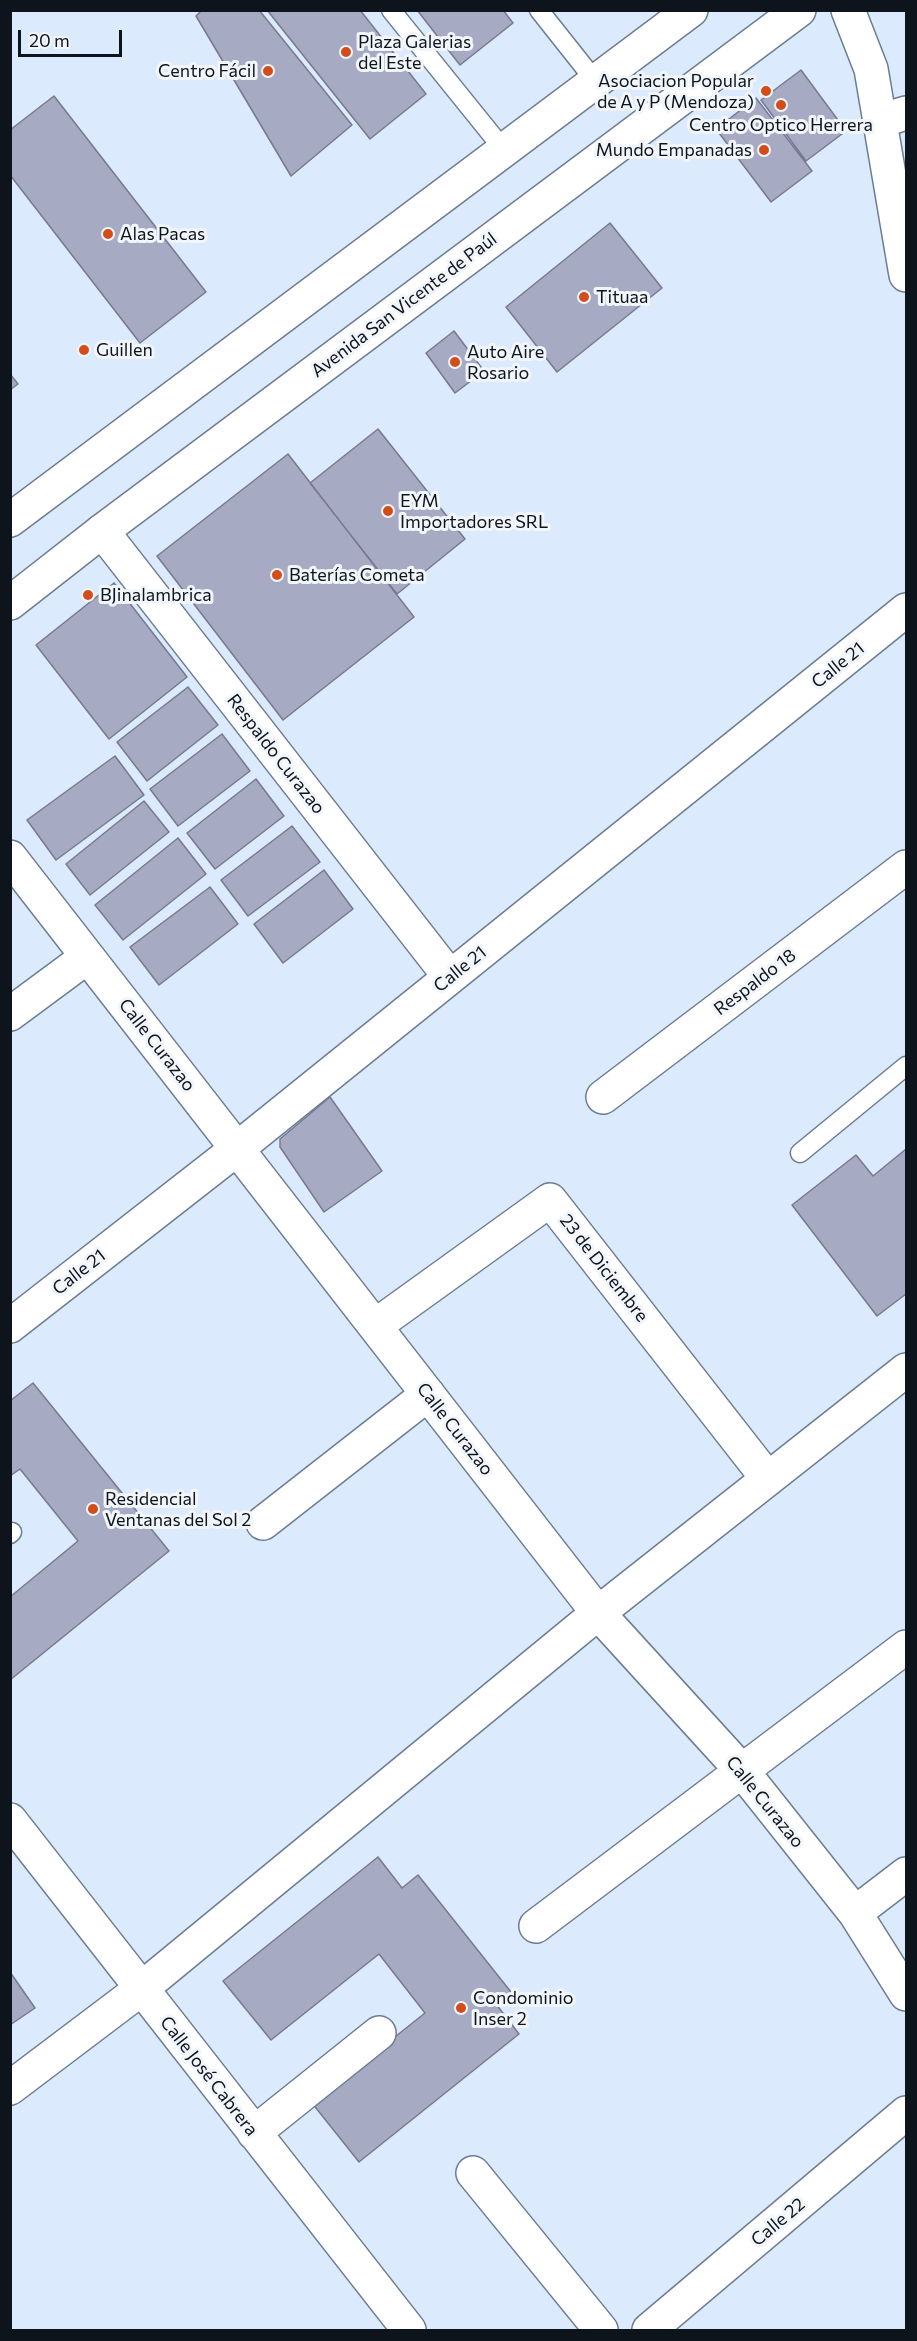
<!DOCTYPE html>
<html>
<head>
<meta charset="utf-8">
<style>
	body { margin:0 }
	#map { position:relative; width:917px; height:2341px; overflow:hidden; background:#dbeafc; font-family:Commissioner,sans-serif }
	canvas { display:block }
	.frame { position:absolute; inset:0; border:12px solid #0d141b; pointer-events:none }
	.scale { position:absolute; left:18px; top:30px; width:104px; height:27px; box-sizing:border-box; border:3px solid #0d141b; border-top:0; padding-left:8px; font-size:18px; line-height:21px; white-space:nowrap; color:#0d141b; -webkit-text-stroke:4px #f2f6fa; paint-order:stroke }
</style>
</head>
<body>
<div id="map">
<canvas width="917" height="2341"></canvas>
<div class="frame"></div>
<div class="scale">20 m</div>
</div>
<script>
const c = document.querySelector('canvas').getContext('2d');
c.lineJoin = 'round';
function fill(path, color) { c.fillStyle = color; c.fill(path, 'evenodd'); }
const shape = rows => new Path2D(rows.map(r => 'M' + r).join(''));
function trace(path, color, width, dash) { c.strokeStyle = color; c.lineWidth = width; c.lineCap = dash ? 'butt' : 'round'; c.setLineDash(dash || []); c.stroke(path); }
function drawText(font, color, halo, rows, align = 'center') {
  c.font = font + ' Commissioner,sans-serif'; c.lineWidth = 6; c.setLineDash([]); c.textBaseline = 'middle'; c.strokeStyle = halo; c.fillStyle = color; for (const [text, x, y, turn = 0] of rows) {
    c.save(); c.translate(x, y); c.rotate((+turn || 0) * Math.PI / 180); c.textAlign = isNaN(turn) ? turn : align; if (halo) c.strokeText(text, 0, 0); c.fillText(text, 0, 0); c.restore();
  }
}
const building = shape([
	[202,10,259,10,352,125,291,176,196,16,202,10],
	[267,10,360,10,426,94,370,139,267,10],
	[417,10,503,10,513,23,460,65,417,10],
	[801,70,846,131,806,161,761,100,801,70],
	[54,96,206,292,140,343,10,175,10,130,54,96],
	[756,98,812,171,771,202,716,129,756,98],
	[610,223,662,288,557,372,506,307,610,223],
	[454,331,484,371,455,393,426,353,454,331],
	[10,374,18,384,10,390,10,374],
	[378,429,465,539,397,594,310,483,378,429],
	[288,454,414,617,283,720,157,556,288,454],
	[114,583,187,677,109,739,36,645,114,583],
	[188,687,218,725,147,781,117,742,188,687],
	[222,734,250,771,178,826,150,789,222,734],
	[115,756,144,795,56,860,27,820,115,756],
	[256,779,284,816,215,869,187,833,256,779],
	[144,801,169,832,90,895,66,864,144,801],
	[292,826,320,862,248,916,221,880,292,826],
	[178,838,206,874,123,940,95,905,178,838],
	[324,870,353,909,283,963,254,924,324,870],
	[210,887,238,924,159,985,130,947,210,887],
	[330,1097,382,1171,324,1212,280,1147,280,1139,330,1097],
	[906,1149,906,1294,877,1316,792,1205,856,1155,873,1176,906,1149],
	[33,1383,169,1551,10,1680,10,1597,78,1541,20,1469,10,1476,10,1401,33,1383],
	[378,1857,402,1888,418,1875,511,1992,496,2004,519,2034,359,2162,312,2103,425,2013,379,1954,271,2040,223,1981,378,1857],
	[10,1972,35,2008,10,2025,10,1972]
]);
fill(building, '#a7aac3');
trace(building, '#777991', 1.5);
const service = shape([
	[391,10,504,150],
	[539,10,596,82],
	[800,1153,906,1066],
	[10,1534,12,1532]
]);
const minor = shape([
	[880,121,906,113],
	[102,531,450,977],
	[10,857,598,1613,743,1772,855,1913,906,1994],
	[10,1014,87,957],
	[603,1097,906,867],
	[10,1326,238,1148,906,610],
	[375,1326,550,1200,768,1479],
	[263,1523,428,1394],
	[10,1820,409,2330],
	[855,1913,906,1874],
	[536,1926,906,1647],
	[10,2088,141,1989,598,1613,906,1370],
	[254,2133,379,2033],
	[473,2173,601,2330],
	[649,2330,906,2113]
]);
const tertiary = shape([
	[848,10,871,69,906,275]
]);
const primary = shape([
	[10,520,691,10],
	[10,603,102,531,799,10]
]);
trace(service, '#6b7d90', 21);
trace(minor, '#6b7d90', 36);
trace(tertiary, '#6b7d90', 36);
trace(primary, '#6b7d90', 36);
trace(service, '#fff', 18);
trace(minor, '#fff', 33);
trace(tertiary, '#fff', 33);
trace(primary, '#fff', 33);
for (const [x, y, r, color] of [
	[346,52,6,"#d44d18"],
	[268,71,6,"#d44d18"],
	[766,91,6,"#d44d18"],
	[781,105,6,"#d44d18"],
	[764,150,6,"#d44d18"],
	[108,234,6,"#d44d18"],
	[584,297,6,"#d44d18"],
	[84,350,6,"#d44d18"],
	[455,362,6,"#d44d18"],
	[388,511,6,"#d44d18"],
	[277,575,6,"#d44d18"],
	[88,595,6,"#d44d18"],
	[93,1509,6,"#d44d18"],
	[461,2008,6,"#d44d18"]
]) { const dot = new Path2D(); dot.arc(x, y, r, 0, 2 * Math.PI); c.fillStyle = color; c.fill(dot); trace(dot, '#f2f6fa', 2); }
drawText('18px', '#0d141b', '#f2f6fa', [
	["Plaza Galerias",358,42],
	["del Este",358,63],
	["Centro Fácil",256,71,"right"],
	["Asociacion Popular",754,81,"right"],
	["de A y P (Mendoza)",754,102,"right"],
	["Centro Optico Herrera",781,125,"center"],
	["Mundo Empanadas",752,150,"right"],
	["Alas Pacas",120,234],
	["Tituaa",596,297],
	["Guillen",96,350],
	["Auto Aire",467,352],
	["Rosario",467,373],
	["EYM",400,501],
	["Importadores SRL",400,522],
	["Baterías Cometa",289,575],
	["BJinalambrica",100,595],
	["Residencial",105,1499],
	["Ventanas del Sol 2",105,1520],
	["Condominio",473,1998],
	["Inser 2",473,2019]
], 'left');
drawText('18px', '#0d141b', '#f2f6fa', [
	["Avenida San Vicente de Paúl",404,305,-37],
	["Calle 21",838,665,-39],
	["Respaldo Curazao",276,754,52],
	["Calle 21",460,969,-39],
	["Respaldo 18",755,982,-37],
	["Calle Curazao",157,1045,52],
	["23 de Diciembre",604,1268,52],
	["Calle 21",79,1272,-38],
	["Calle Curazao",455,1429,52],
	["Calle Curazao",765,1802,51],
	["Calle José Cabrera",209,2076,52],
	["Calle 22",778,2222,-40]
]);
</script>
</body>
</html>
